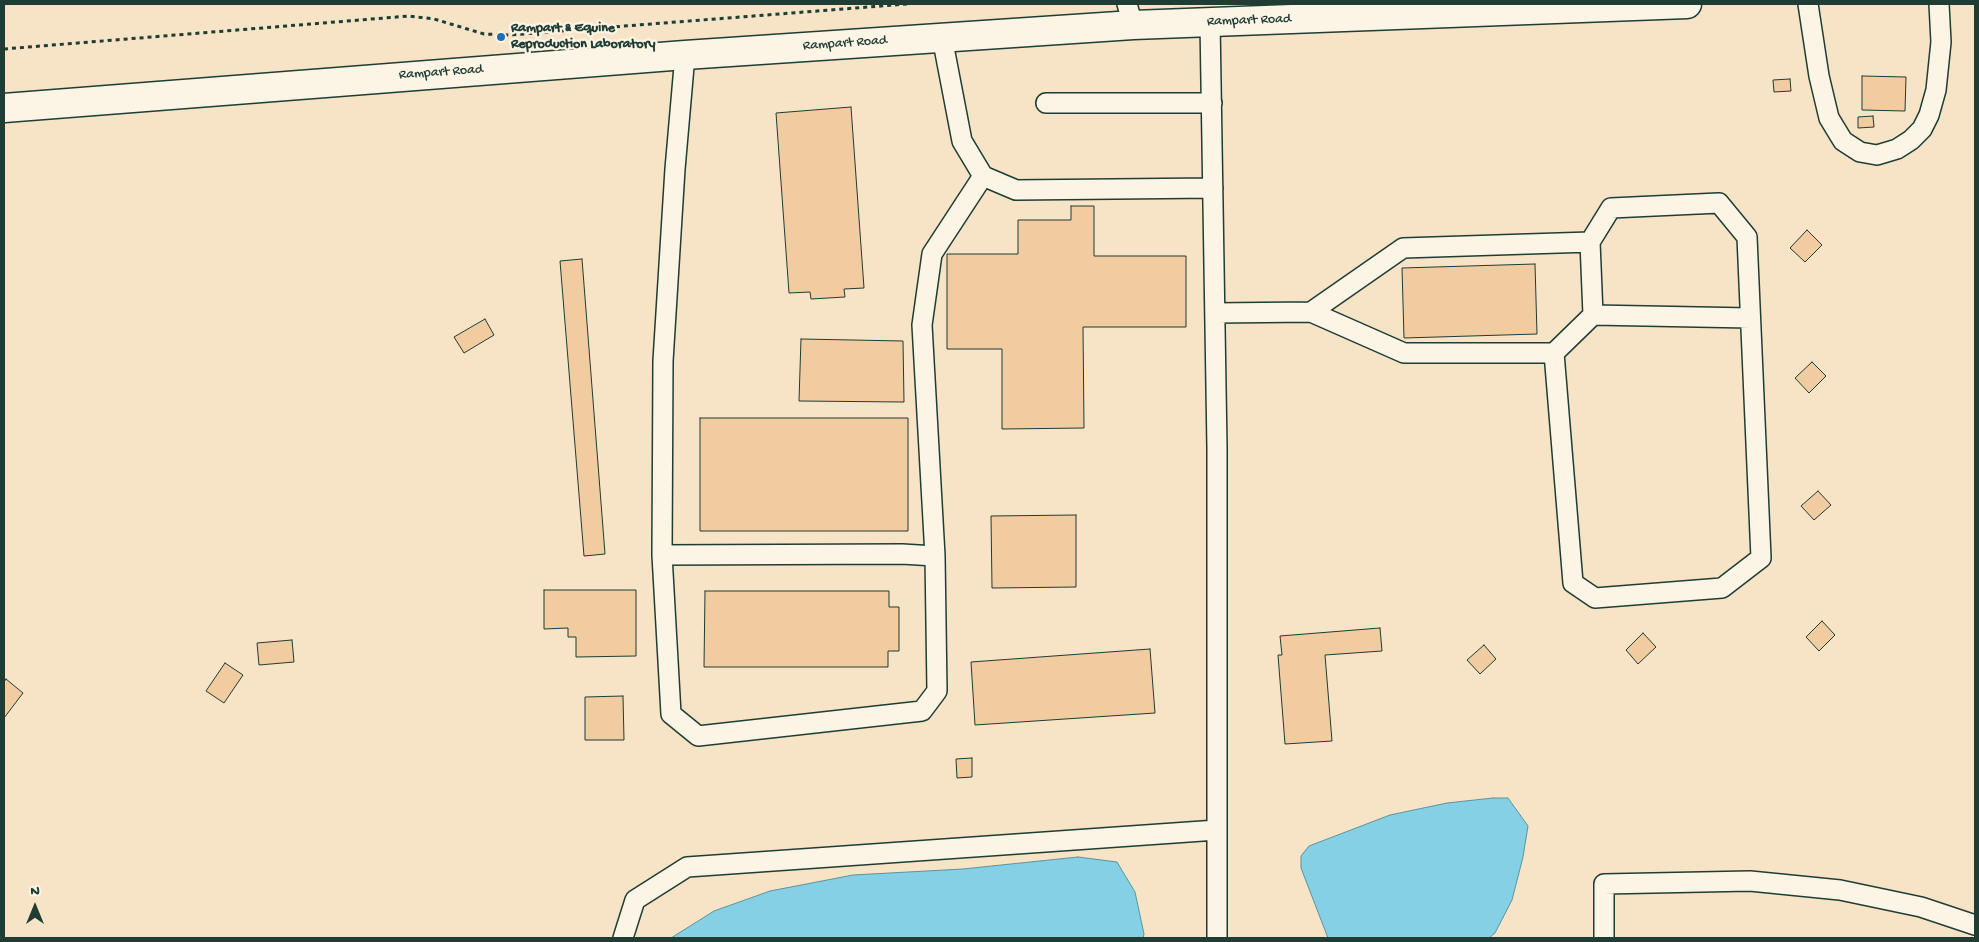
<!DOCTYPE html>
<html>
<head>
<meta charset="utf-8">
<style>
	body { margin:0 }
	#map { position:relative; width:1979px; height:942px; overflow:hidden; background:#faedd7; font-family:"Gochi Hand",sans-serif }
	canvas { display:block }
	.frame { position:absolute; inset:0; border:5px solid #1f3d34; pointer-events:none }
	.north { position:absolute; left:10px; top:882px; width:50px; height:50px; -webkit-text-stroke:4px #fcf5e5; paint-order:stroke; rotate:0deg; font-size:14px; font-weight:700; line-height:20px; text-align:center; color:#1f3d34 }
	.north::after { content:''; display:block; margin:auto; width:18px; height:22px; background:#1f3d34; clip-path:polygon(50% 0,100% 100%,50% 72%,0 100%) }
</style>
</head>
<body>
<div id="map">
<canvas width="1979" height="942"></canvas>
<div class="frame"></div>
<div class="north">N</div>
</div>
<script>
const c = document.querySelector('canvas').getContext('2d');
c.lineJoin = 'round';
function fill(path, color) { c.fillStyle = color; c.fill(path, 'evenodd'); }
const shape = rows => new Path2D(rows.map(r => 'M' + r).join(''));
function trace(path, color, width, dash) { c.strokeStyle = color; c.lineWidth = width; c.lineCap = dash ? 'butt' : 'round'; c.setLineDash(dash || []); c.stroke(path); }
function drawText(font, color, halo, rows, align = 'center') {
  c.font = font + ' "Gochi Hand",sans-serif'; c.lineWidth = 4.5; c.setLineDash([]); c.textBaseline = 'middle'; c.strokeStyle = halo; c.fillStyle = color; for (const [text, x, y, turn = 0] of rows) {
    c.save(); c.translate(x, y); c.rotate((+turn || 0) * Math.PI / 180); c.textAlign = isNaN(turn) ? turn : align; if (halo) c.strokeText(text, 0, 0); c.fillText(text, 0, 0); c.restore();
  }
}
fill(shape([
	[4,4,1975,4,1975,938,4,938]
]), '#f7e3c6');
const water = shape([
	[1493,798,1508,798,1528,826,1523,857,1512,900,1495,933,1489,938,1328,938,1301,868,1301,856,1309,846,1390,815,1447,803,1493,798],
	[1078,857,1117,862,1135,892,1144,934,1143,938,671,938,714,911,770,891,853,875,963,869,1078,857]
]);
fill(water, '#85d0e5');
trace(water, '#5c959e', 1);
const building = shape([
	[1862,76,1906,77,1905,111,1862,110,1862,76],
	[1790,79,1791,91,1774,92,1773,80,1790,79],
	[851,107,864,288,844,289,845,297,811,299,810,292,789,293,776,113,851,107],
	[1873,116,1874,127,1858,128,1858,117,1873,116],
	[1071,206,1094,206,1094,256,1186,256,1186,327,1083,327,1084,428,1002,429,1002,349,947,349,947,254,1018,254,1018,220,1071,220,1071,206],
	[1807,230,1822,245,1805,262,1790,248,1807,230],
	[582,259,605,554,584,556,560,261,582,259],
	[1535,264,1537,334,1404,338,1402,268,1535,264],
	[485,319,494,335,464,353,454,337,485,319],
	[801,339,903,341,904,402,799,401,801,339],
	[1812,362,1826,376,1809,393,1795,378,1812,362],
	[700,418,908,418,908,531,700,531,700,418],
	[1818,491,1831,505,1814,520,1801,506,1818,491],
	[1076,515,1076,587,992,588,991,516,1076,515],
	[544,590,636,590,636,656,576,657,576,637,568,637,568,628,544,629,544,590],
	[705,591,889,591,889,607,899,607,899,651,888,651,888,667,704,667,705,591],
	[1822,621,1835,635,1819,651,1806,637,1822,621],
	[1380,628,1382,651,1325,655,1332,741,1285,744,1278,655,1282,655,1280,636,1380,628],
	[1643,633,1656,647,1638,664,1626,650,1643,633],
	[292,640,294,662,259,665,257,643,292,640],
	[1484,645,1496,659,1480,674,1467,660,1484,645],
	[1150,649,1155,713,975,725,971,662,1150,649],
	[225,663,243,675,224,703,206,691,225,663],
	[6,679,23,693,4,718,4,682,6,679],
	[623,696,624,740,585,740,585,697,623,696],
	[972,758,972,777,957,778,956,759,972,758]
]);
fill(building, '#f0cca0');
trace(building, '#1f3d34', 1);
const lane = shape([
	[1127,4,1133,25],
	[1808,4,1819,76,1829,118,1843,141,1860,152,1877,155,1897,149,1911,140,1922,129,1929,115,1936,90,1941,42,1939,4],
	[1210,22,1217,448,1217,938],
	[942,37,962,141,983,176,1016,190,1213,188],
	[1046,103,1212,103],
	[1215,313,1311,312,1403,248,1590,242,1593,315,1554,353,1404,353,1311,312],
	[1593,315,1750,318],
	[1554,353,1573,583,1595,598,1722,588,1761,558,1747,237,1719,203,1611,208,1590,242],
	[662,555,902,554,935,556,937,691,922,711,698,736,671,714,662,555,663,361,675,169,685,55],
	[935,556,922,325,932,254,983,176],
	[623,938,635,900,687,867,1217,830],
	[1604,938,1604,884,1750,881,1840,890,1921,907,1975,925]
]);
const street = shape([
	[4,108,685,55,1133,25,1687,4]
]);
trace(lane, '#1f3d34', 22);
trace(street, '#1f3d34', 31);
trace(shape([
	[4,49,409,16,434,19,484,34,510,35,907,4]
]), '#1f3d34', 3, [4, 4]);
trace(lane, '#fcf5e5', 19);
trace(street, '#fcf5e5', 28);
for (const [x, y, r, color] of [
	[501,37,5,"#1f6fb2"]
]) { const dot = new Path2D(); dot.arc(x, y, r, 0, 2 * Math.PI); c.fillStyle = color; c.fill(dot); trace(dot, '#fcf5e5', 2); }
drawText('14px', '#1f3d34', '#fcf5e5', [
	["Rampart Road",1249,21,-2],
	["Rampart Road",845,44,-4],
	["Rampart Road",441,73,-4]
]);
drawText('bold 14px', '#1f3d34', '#fcf5e5', [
	["Rampart & Equine",511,29],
	["Reproduction Laboratory",511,45]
], 'left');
</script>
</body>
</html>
